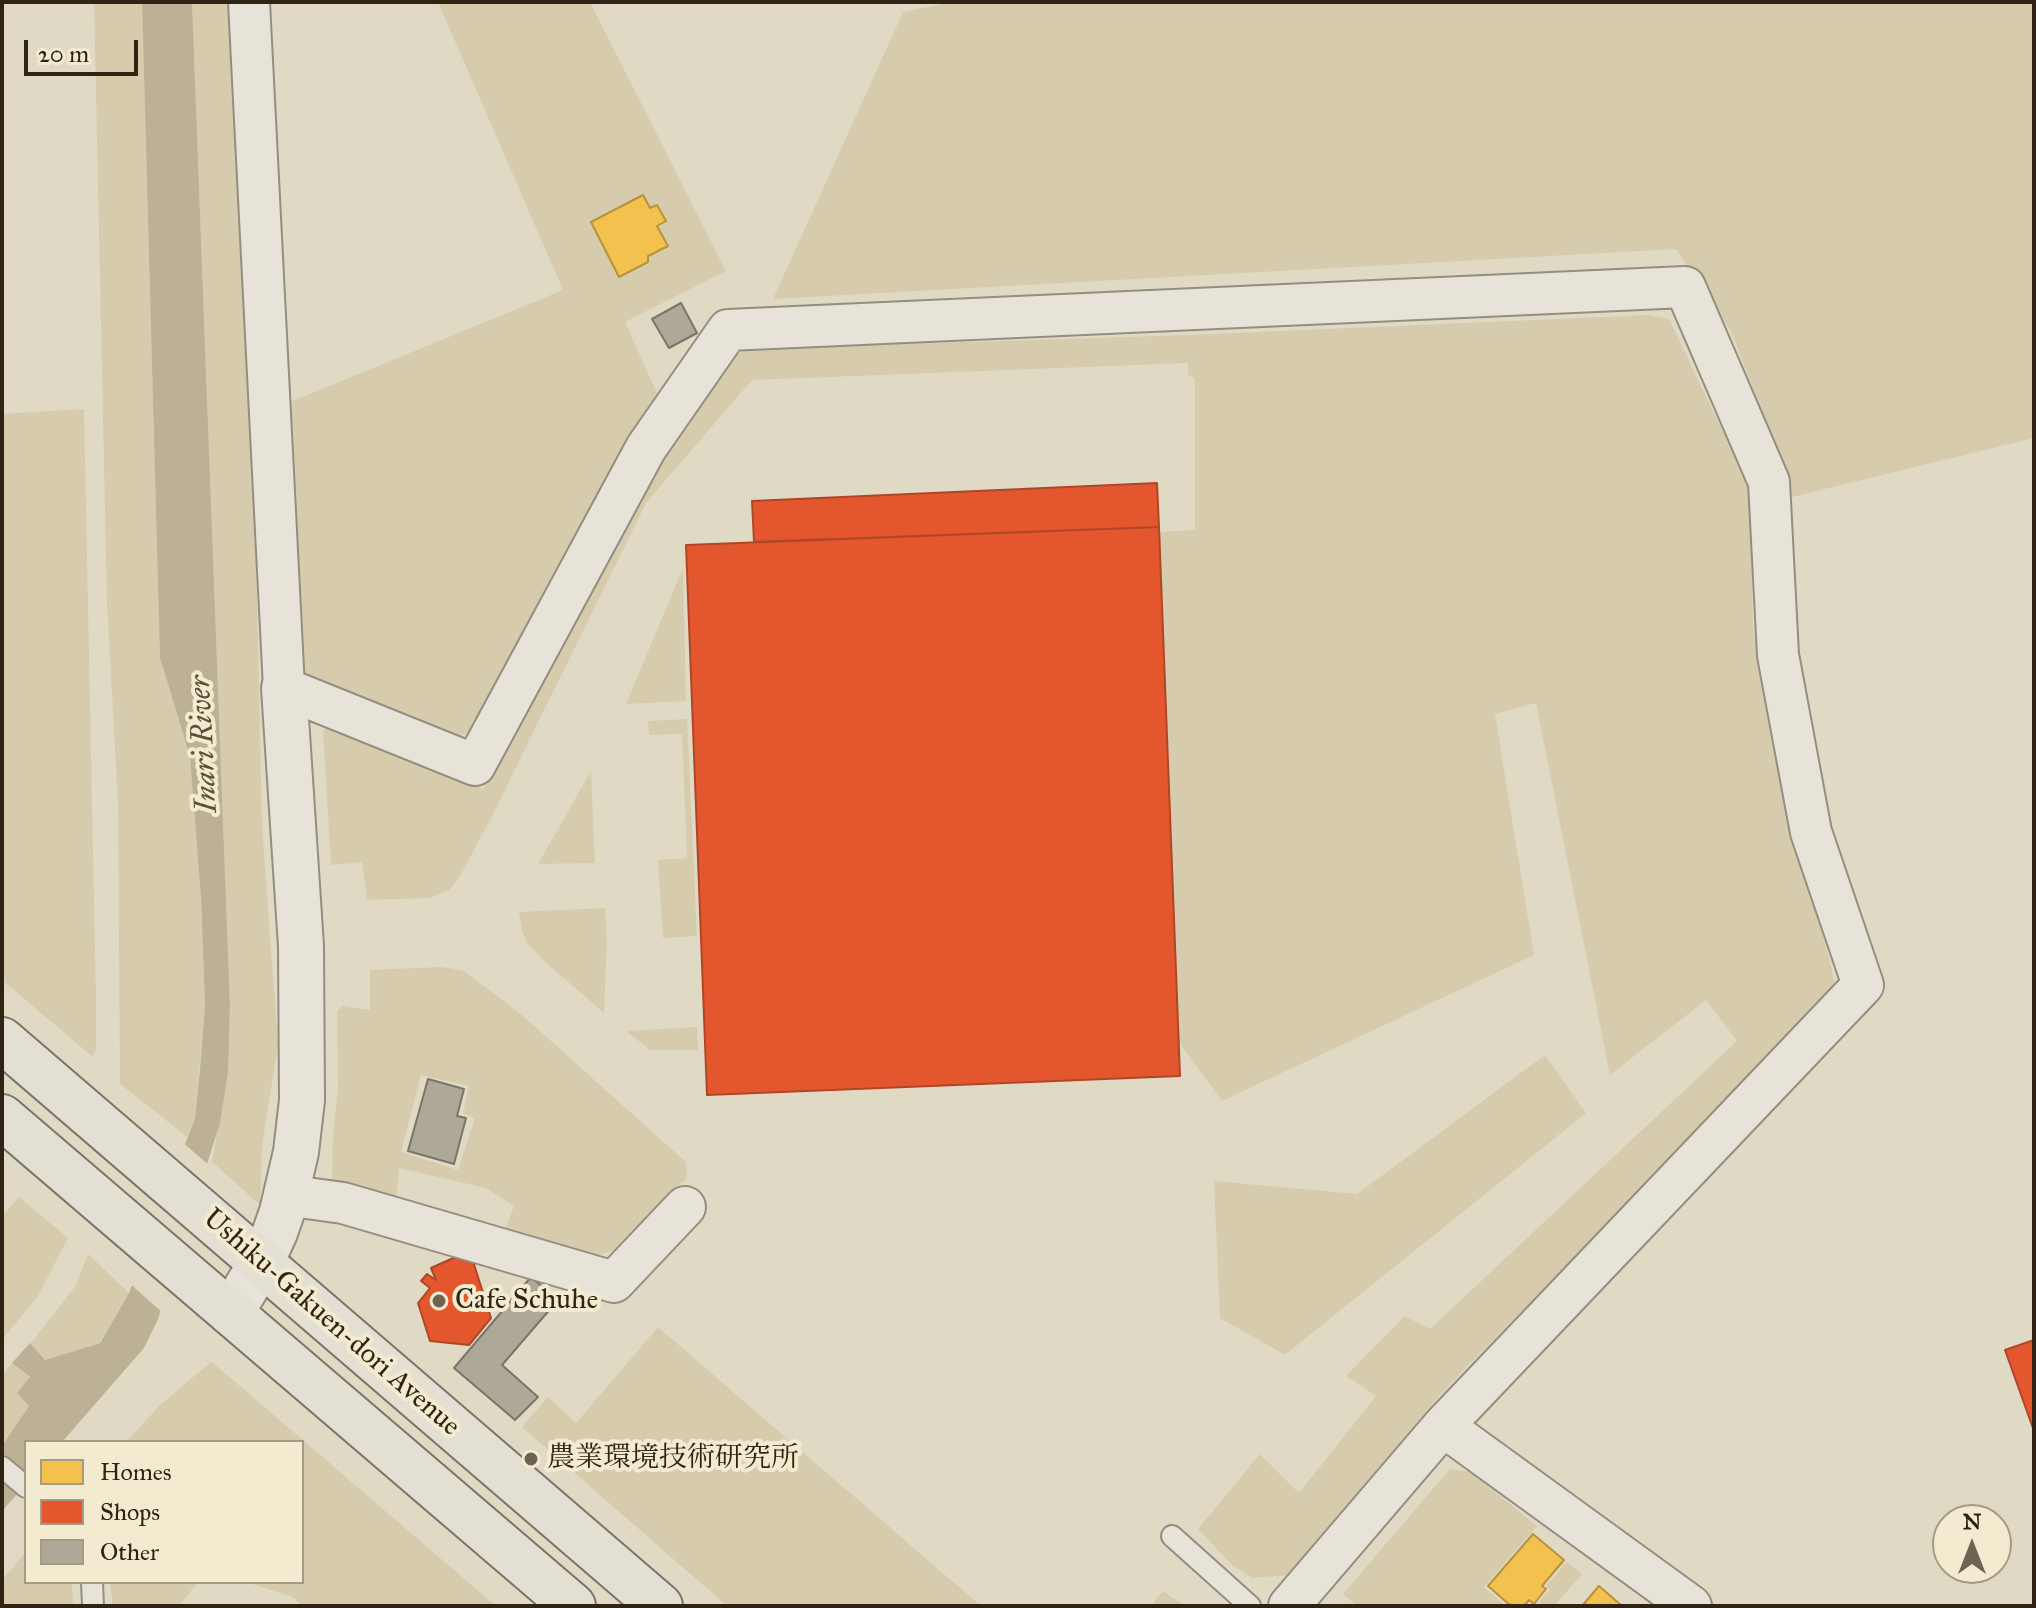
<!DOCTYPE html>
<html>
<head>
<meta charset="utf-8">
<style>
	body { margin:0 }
	#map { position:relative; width:2036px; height:1608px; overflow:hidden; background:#e0dac4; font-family:"IM FELL Great Primer",serif }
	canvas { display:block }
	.frame { position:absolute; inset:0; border:4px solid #302314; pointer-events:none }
	.legend { position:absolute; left:24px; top:1440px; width:280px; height:144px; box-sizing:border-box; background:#f3ebd0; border:2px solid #a59b85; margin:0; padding:10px 14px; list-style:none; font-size:24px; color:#302314 }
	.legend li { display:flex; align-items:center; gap:16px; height:40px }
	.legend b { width:40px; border:2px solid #a59b85 }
	.north { position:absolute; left:1932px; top:1504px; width:80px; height:80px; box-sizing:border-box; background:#f3ebd0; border:2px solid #a59b85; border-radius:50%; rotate:0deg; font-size:22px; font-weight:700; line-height:32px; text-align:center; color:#302314 }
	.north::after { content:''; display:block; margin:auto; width:28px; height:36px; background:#6e6352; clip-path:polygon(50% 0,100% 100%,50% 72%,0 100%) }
	.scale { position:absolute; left:24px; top:40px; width:114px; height:36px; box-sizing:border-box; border:4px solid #302314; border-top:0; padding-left:10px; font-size:24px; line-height:28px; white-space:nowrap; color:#302314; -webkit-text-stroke:6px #f3ebd0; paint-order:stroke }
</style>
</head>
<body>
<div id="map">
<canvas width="2036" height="1608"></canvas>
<div class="frame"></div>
<ul class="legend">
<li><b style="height:22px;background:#f2c14e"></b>Homes</li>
<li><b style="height:22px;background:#e4572e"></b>Shops</li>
<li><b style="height:22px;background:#aea899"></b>Other</li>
</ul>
<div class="north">N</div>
<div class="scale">20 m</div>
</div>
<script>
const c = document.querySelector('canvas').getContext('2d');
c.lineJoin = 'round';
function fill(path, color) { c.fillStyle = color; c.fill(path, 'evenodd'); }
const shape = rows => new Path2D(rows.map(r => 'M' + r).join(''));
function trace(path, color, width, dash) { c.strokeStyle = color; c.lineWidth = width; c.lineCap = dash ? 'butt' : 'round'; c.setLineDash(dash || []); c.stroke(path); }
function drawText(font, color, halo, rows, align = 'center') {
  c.font = font + ' "IM FELL Great Primer","Noto Serif JP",serif'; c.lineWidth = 8; c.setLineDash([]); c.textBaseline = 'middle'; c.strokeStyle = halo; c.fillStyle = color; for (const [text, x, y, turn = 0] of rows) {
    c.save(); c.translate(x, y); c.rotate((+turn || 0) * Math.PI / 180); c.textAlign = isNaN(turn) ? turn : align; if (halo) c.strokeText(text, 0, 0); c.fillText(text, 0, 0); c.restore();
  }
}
fill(shape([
	[94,2,142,2,160,658,191,756,201,897,205,1006,195,1118,187,1137,120,1084,118,803,107,603],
	[192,2,232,2,252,371,262,826,278,1045,262,1146,260,1205,212,1162,228,1072,230,1006],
	[438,2,590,2,726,271,625,322,657,393,628,438,477,731,451,737,299,670,288,403,563,290],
	[643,195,650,208,665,221,657,226,667,246,648,256,648,263,619,277,591,222],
	[952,2,2034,2,2034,438,1788,498,1786,477,1732,333,1676,249,773,299,903,12],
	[1649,315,1669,319,1750,488,1753,627,1789,818,1830,961,1834,981,1833,994,1443,1391,1288,1575,1252,1578,1232,1565,1198,1529,1260,1454,1299,1493,1376,1396,1346,1376,1405,1316,1430,1329,1737,1041,1706,1000,1610,1075,1536,703,1495,714,1534,955,1222,1101,1178,1041,1159,532,1195,530,1195,380,1188,374,1188,363,752,380,646,503,493,814,459,878,449,890,430,898,367,900,362,862,331,865,323,730,334,724,483,789,658,464,731,357,748,349,1187,335],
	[84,409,96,998,96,1049,93,1057,2,980,2,414],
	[683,568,686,701,626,704],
	[687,719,697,936,663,938,658,860,687,858,682,734,649,735,648,721],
	[591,771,595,863,538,864],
	[605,908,607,941,604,1013,544,961,527,943,522,931,519,912],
	[441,967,464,971,522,1015,686,1162,687,1179,676,1187,625,1247,596,1256,506,1228,514,1206,486,1188,399,1168,396,1199,332,1181,333,1135,338,1089,337,1011,343,1006,370,1010,370,970],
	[421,1075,469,1086,463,1113,475,1118,458,1170,401,1152],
	[697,1027,698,1050,650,1050,626,1031],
	[1545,1055,1586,1113,1285,1355,1220,1318,1214,1181,1357,1194],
	[19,1197,68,1238,38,1296,2,1340,2,1216],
	[88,1254,129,1293,99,1343,45,1360,30,1344,75,1287],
	[658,1327,981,1606,727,1606,522,1427,548,1397,576,1423],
	[211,1362,212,1362,496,1606,302,1606,293,1597,246,1582,302,1582,302,1442,126,1442,160,1405],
	[12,1363,30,1378,29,1406,6,1442,2,1439,2,1376],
	[1450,1469,1471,1472,1537,1526,1484,1587,1506,1606,1357,1606,1343,1594],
	[26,1552,26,1582,72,1582,73,1606,2,1606,2,1580],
	[1567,1562,1582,1574,1554,1606,1544,1606,1539,1602,1550,1590,1546,1586],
	[110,1582,198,1582,179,1606,113,1606],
	[1163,1591,1185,1606,1151,1606]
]), '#d6ccad');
fill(shape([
	[142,2,192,2,230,1006,228,1072,220,1123,158,1319,144,1348,62,1442,26,1442,26,1484,2,1511,2,1446,29,1406,17,1393,30,1377,12,1363,30,1343,45,1360,100,1343,129,1293,195,1118,200,1069,205,1006,201,897,190,756,160,658]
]), '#bcb194');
fill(shape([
	[181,1141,210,1166,164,1314,128,1282]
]), '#e0dac4');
const homes = shape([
	[643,195,650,208,657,205,666,221,657,226,668,246,648,256,648,262,619,277,591,222,643,195],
	[1533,1534,1564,1560,1542,1586,1546,1589,1534,1604,1529,1600,1524,1606,1511,1606,1488,1586,1533,1534],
	[1599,1586,1622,1606,1582,1606,1599,1586]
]);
fill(homes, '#f2c14e');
trace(homes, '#b8923d', 2);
const shops = shape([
	[1157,483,1159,527,754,542,752,501,1157,483],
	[1159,527,1180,1076,707,1095,686,545,1159,527],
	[460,1255,472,1258,491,1318,469,1345,430,1341,418,1303,430,1288,421,1281,427,1274,436,1280,431,1268,460,1255],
	[2034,1340,2034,1431,2005,1350,2034,1340]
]);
fill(shops, '#e4572e');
trace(shops, '#ae4726', 2);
const building = shape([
	[681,303,697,333,669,348,652,319,681,303],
	[428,1079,464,1089,457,1116,466,1118,454,1164,408,1151,428,1079],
	[531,1277,558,1300,502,1365,538,1397,515,1420,454,1368,531,1277]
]);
fill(building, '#aea899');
trace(building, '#7a7568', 2);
const service = shape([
	[2,1467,26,1487],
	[1172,1536,1250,1606],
	[92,1582,93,1606]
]);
const minor = shape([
	[249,2,284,688,475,765,646,448,728,330,1685,287,1769,482,1778,655,1811,832,1863,985,1443,1426,1289,1606],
	[285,1195,343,1203,614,1282,685,1207],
	[1443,1426,1691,1606]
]);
const tertiary = shape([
	[231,1313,261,1263,275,1232,282,1212,296,1152,302,1100,301,946,284,688]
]);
const trunk = shape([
	[2,1040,660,1606],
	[2,1117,573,1606]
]);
trace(service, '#938e80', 24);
trace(minor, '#938e80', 44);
trace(tertiary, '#938e80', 48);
trace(trunk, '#7a7568', 48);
trace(service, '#e7e3d8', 20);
trace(minor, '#e7e3d8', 40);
trace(tertiary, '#e7e3d8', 44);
trace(trunk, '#e3dfd2', 44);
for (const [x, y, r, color] of [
	[439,1301,8,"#6e6352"],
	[531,1459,8,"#6e6352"]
]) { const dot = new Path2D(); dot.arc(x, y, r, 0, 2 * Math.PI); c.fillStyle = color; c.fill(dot); trace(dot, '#f3ebd0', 3); }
drawText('28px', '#302314', '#f3ebd0', [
	["Cafe Schuhe",455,1301],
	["農業環境技術研究所",547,1459]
], 'left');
drawText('28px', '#302314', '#f3ebd0', [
	["Ushiku-Gakuen-dori Avenue",331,1323,41]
]);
drawText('italic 30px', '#5c4f3a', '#f3ebd0', [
	["Inari River",205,744,-93]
]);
</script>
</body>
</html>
